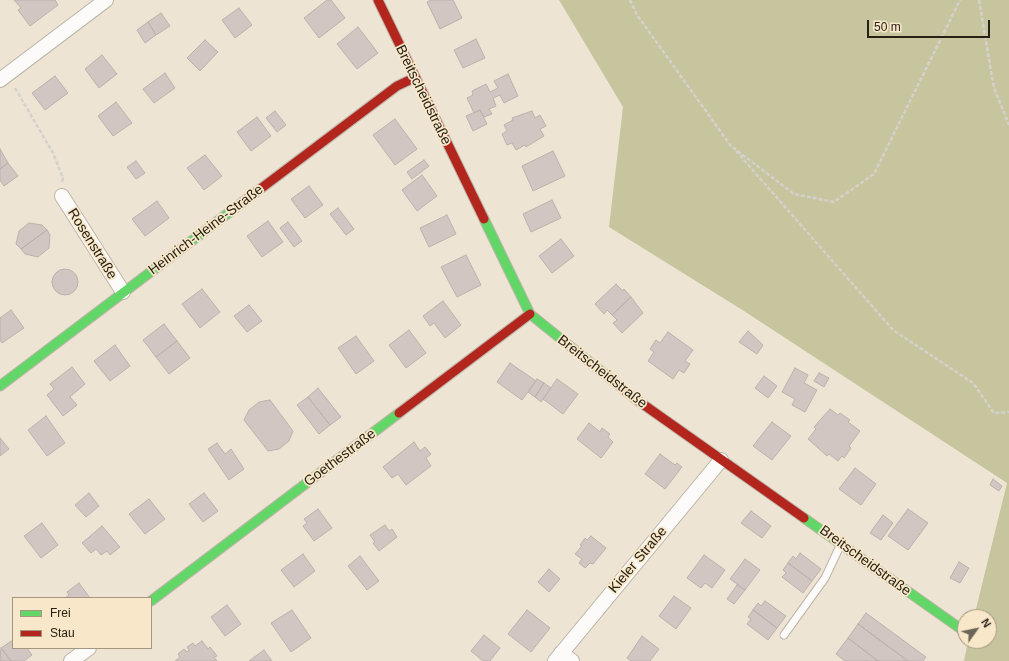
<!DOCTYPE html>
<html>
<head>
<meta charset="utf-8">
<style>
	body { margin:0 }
	#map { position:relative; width:1009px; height:661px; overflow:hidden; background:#eee4d4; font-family:Arial,sans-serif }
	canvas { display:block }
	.legend { position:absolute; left:12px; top:597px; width:140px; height:52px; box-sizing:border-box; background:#f8e7c9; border:1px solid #a49781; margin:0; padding:5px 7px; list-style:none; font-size:12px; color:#262015 }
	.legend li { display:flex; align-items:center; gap:8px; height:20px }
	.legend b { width:20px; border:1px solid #a49781 }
	.north { position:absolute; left:957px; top:609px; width:40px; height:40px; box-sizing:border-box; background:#f8e7c9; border:1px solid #a49781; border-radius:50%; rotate:57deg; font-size:11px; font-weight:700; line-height:16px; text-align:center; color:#262015 }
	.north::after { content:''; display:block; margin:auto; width:14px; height:18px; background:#6c6558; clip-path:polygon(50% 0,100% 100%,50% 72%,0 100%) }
	.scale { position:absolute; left:867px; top:20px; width:123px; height:18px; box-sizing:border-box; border:2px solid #262015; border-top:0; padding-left:5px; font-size:12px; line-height:14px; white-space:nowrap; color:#262015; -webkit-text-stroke:3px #f8e7c9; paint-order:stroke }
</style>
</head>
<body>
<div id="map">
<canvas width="1009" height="661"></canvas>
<ul class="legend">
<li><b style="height:5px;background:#63d668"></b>Frei</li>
<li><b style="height:5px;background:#b3261e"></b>Stau</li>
</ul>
<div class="north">N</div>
<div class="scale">50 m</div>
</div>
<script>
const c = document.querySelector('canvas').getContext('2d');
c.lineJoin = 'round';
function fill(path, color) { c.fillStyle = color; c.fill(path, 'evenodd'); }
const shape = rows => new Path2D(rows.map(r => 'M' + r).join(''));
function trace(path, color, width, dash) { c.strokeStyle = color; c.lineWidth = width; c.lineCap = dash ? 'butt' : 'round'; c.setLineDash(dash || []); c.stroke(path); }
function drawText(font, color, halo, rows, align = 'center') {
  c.font = font + ' Arial,sans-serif'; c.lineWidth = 3.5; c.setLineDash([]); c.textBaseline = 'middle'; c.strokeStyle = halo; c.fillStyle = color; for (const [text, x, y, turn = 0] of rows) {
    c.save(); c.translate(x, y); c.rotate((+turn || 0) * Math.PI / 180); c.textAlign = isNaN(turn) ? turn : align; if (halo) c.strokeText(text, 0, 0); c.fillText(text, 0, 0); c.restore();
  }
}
fill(shape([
	[559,0,1009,0,1009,661,964,661,968,641,989,641,989,617,974,617,1007,483,744,311,609,227,623,107]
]), '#c6c59d');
const building = shape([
	[14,0,55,0,58,5,30,26,18,10,21,8,14,0],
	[327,0,331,0,345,18,319,38,304,18,327,0],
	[431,0,453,0,462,18,440,29,427,2,431,0],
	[239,8,252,25,235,38,222,20,239,8],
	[161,13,170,26,156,35,148,22,161,13],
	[148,22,156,35,145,43,137,30,148,22],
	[358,27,378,53,357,69,337,44,358,27],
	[476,39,485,58,463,68,454,50,476,39],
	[205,40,218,52,200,71,187,58,205,40],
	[102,55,117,74,99,88,85,69,102,55],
	[165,73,175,88,154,103,143,89,165,73],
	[508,74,518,96,504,103,500,95,493,98,496,106,489,109,492,114,484,117,480,110,474,113,467,98,473,95,472,91,486,84,490,92,498,88,494,81,508,74],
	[55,76,68,93,45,110,32,93,55,76],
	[116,102,132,123,113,136,98,116,116,102],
	[480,110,487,124,473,131,466,116,480,110],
	[275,111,286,125,277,132,266,118,275,111],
	[532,111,535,118,540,115,546,126,540,129,544,136,526,147,525,145,516,150,512,143,507,145,502,134,507,131,504,125,513,120,512,118,532,111],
	[257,117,271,136,251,151,237,132,257,117],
	[395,119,417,149,395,165,373,135,395,119],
	[0,149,8,163,0,169,0,149],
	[553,151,565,176,533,191,522,166,553,151],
	[205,155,222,176,204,190,187,168,205,155],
	[424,160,429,166,412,179,407,172,424,160],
	[136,161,145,173,136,179,127,167,136,161],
	[8,163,18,176,4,186,0,180,0,169,8,163],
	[422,175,437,196,417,211,402,190,422,175],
	[309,186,323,205,305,218,291,199,309,186],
	[552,200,561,218,531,232,523,214,552,200],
	[157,201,169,218,145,236,132,219,157,201],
	[338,208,354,229,346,235,330,214,338,208],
	[447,215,456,234,429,247,420,228,447,215],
	[268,221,283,242,262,257,247,236,268,221],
	[288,222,302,241,294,247,280,228,288,222],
	[29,223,42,225,47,230,21,249,16,244,19,231,29,223],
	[47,230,50,235,49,248,38,257,25,254,21,249,47,230],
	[561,239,574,256,552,273,539,256,561,239],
	[466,255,481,285,457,297,441,267,466,255],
	'52 282a13 13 0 1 1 26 0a13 13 0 1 1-26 0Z',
	[616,284,623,291,624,289,631,297,612,315,607,310,604,314,595,304,616,284],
	[202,289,220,312,200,328,182,304,202,289],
	[631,297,643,313,622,333,613,323,617,320,612,315,631,297],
	[443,301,461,325,445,338,434,323,430,326,423,316,443,301],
	[249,305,262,321,247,332,234,316,249,305],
	[11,310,24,328,2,343,0,340,0,318,11,310],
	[164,324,177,341,156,357,143,340,164,324],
	[409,330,426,353,406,368,389,345,409,330],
	[748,331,763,345,757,354,739,342,748,331],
	[668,332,693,350,685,361,690,364,684,373,679,370,673,379,648,361,654,352,650,349,656,340,660,343,668,332],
	[356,336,374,361,356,374,338,348,356,336],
	[177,341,190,358,169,374,156,357,177,341],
	[115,345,130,366,110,381,94,361,115,345],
	[510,363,536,381,522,400,497,382,510,363],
	[72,367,85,384,70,397,77,405,63,416,47,395,54,389,50,384,72,367],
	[795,368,808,375,804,383,817,390,805,412,792,405,795,399,782,392,795,368],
	[819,373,829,378,824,387,814,381,819,373],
	[764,376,777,386,768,398,755,388,764,376],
	[537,379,544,383,535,397,528,392,537,379],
	[557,379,578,394,563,414,543,399,557,379],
	[544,383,551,388,541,402,535,397,544,383],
	[318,388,341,417,330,425,308,397,318,388],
	[308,397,330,425,319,434,297,405,308,397],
	[270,400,293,431,289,441,279,449,268,451,244,420,249,410,259,402,270,400],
	[830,409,838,415,840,413,850,420,848,422,860,431,849,446,851,448,844,458,842,456,838,461,829,454,827,456,808,439,816,429,814,427,830,409],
	[46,416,65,443,47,456,28,430,46,416],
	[772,422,791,436,772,460,753,446,772,422],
	[589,423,600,432,602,428,610,434,608,437,613,442,601,458,577,439,589,423],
	[0,438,9,449,0,456,0,438],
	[414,442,420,451,425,447,431,454,426,458,431,466,406,485,398,474,392,478,383,467,414,442],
	[217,443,225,454,231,449,244,469,229,480,208,449,217,443],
	[660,454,675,465,677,463,682,467,665,489,645,474,660,454],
	[855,468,876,484,861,505,839,489,855,468],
	[993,479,1002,486,999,491,990,485,993,479],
	[89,493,99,506,86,517,75,505,89,493],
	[204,493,218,511,203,522,189,504,204,493],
	[149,499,165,519,145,534,129,514,149,499],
	[318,509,332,528,314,541,303,526,307,523,304,519,318,509],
	[908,509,928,523,908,550,888,536,908,509],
	[751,511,771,526,762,538,741,523,751,511],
	[883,515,893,523,881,540,870,533,883,515],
	[42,523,58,545,41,558,24,536,42,523],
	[385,525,389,531,392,529,397,537,379,551,373,543,375,542,370,535,385,525],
	[102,526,120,547,110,555,107,551,101,555,96,549,91,553,82,543,102,526],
	[591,536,606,548,593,564,590,563,585,568,579,563,582,559,575,554,582,546,580,545,585,538,587,540,591,536],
	[800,553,821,569,812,581,788,563,793,556,796,559,800,553],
	[303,554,315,571,294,587,281,570,303,554],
	[704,555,725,570,712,588,705,583,701,588,687,578,704,555],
	[360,556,379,581,367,590,348,566,360,556],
	[745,559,760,570,745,590,730,579,745,559],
	[959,562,969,568,960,583,950,578,959,562],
	[788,563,812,581,803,593,782,577,786,573,783,570,788,563],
	[549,569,560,579,549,592,538,582,549,569],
	[79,583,90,598,65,598,69,595,67,592,79,583],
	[737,585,745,590,734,604,727,599,737,585],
	[674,596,691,608,676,629,659,616,674,596],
	[765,601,786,616,777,628,753,610,758,603,761,606,765,601],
	[227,605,241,624,225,636,211,617,227,605],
	[292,610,311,638,291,652,271,623,292,610],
	[527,610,550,628,531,652,508,634,527,610],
	[753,610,777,628,768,640,747,624,751,619,748,617,753,610],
	[866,613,926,657,923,661,908,661,858,624,866,613],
	[858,624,908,661,878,661,848,638,858,624],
	[484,635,500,648,490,661,483,661,471,651,484,635],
	[642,636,659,649,650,661,631,661,627,658,642,636],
	[848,638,878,661,845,661,836,654,848,638],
	[13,640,13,648,27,648,32,655,24,661,11,661,1,648,13,640],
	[202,641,208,649,210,647,217,656,214,657,217,661,175,661,180,657,178,654,184,649,187,652,189,650,187,647,193,643,195,646,202,641],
	[1,648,11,661,0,661,1,648],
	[264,650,272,661,249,661,264,650]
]);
fill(building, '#d1c6c1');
trace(building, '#bcb1ac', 1);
const lane = shape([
	[784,635,825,578,840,546]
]);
const street = shape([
	[0,80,106,0],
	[62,196,123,292],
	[561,653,572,661],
	[71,661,89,648],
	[555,661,721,460]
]);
const fast = shape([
	[484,219,530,314,612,380],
	[0,386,243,202],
	[804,518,961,629],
	[151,601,399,413]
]);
const jam = shape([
	[378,0,484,219],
	[243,202,397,86,414,78],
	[612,380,637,400,804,518],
	[399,413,530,314]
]);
trace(lane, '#bcb5a8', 9);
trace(street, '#bcb5a8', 16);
trace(fast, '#bcb5a8', 11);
trace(jam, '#bcb5a8', 11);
trace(shape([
	[630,0,637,15,731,146,794,194,834,202,874,174,960,0],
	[979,0,994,88,1009,125],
	[15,88,53,153,63,178,62,183],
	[736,151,893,330,973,383,994,413,1009,412]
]), '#d4d1cc', 2.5, [4, 2]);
trace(lane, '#fcfbf9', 7);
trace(street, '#fcfbf9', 14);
trace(fast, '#63d668', 9);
trace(jam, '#b3261e', 9);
drawText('14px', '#262015', '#f8e7c9', [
	["Breitscheidstraße",423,95,64],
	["Heinrich-Heine-Straße",206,230,-37],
	["Rosenstraße",92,244,58],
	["Breitscheidstraße",602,372,38],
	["Goethestraße",340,458,-37],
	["Kieler Straße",638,560,-50],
	["Breitscheidstraße",865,561,36]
]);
</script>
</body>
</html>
